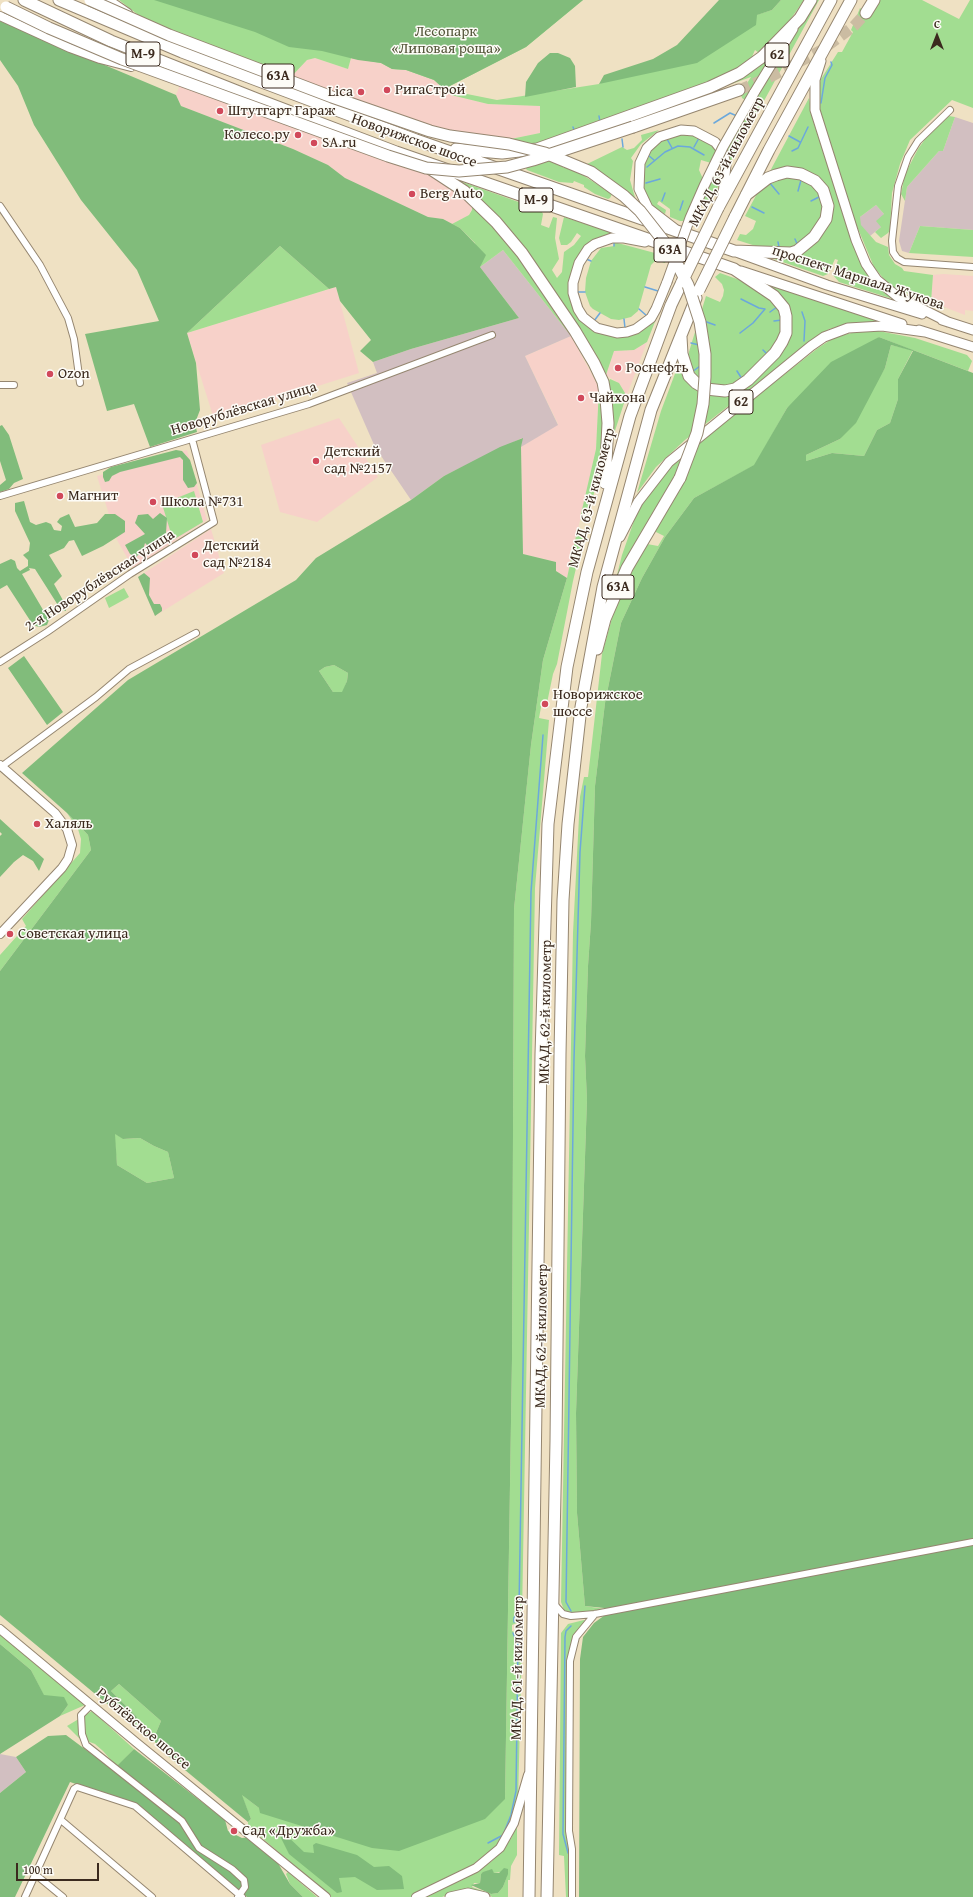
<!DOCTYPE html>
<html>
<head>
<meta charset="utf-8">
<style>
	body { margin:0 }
	#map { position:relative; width:973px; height:1897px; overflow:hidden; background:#efe1c3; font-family:"Gentium Book Plus",serif }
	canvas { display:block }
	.north { position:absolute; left:917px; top:16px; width:40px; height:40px; -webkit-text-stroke:3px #fdfcf7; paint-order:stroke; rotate:0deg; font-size:11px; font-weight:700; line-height:16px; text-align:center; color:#3b2a1e }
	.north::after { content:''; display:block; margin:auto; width:14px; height:18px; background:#3b2a1e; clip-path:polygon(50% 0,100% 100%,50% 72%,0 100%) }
	.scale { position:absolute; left:16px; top:1863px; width:83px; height:18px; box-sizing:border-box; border:2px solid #3b2a1e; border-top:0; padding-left:5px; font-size:12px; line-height:14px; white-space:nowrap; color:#3b2a1e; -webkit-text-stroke:3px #fdfcf7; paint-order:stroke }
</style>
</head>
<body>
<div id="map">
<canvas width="973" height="1897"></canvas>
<div class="north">С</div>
<div class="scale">100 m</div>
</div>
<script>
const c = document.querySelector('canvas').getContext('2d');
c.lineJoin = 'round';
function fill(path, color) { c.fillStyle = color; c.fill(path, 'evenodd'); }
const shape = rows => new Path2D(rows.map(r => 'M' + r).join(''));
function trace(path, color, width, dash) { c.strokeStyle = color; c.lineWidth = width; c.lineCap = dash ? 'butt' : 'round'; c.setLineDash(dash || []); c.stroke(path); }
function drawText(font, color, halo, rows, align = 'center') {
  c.font = font + ' "Gentium Book Plus",serif'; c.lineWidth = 3; c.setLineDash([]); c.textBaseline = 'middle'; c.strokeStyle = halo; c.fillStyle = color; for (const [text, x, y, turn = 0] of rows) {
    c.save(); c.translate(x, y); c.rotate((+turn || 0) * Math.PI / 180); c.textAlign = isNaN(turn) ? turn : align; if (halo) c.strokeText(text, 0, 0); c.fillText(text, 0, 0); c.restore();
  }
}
fill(shape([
	[315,58,348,69,351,58,381,63,392,69,406,70,434,80,444,89,452,91,451,95,488,104,541,106,540,133,506,140,431,127,291,77,307,60],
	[180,85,426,171,463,193,473,207,472,210,467,217,452,224,443,219,428,217,344,178,328,165,293,149,181,106,176,95],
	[943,274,973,276,973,311,965,310,965,315,931,302,933,275],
	[336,287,359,373,214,419,187,333],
	[571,336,599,388,596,449,567,578,556,571,556,562,523,554,521,447,558,424,525,356],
	[647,342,625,400,625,393,619,383,606,375,614,351,634,350],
	[339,418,378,477,317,522,280,512,261,445],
	[187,450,207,520,133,568,117,540,97,476],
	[211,529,224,573,155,616,138,577]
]), '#f7d1c9');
fill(shape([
	[955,117,973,123,973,230,920,226,909,253,902,251,899,241,907,187,939,151,943,151],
	[876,205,884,214,881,227,870,236,860,225,860,217],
	[503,250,571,336,525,356,558,425,521,447,522,438,444,476,411,500,375,447,347,383,377,373,373,362,411,349,519,318,480,267],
	[0,1754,16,1757,26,1772,0,1793]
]), '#d2bfc1');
fill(shape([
	[119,0,583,0,526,47,444,89,434,80,406,70,392,69,381,63,351,58,348,69,315,58,307,60,291,77,146,21],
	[781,0,804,0,785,27,759,53,755,50,751,59,738,69,723,77,534,146,506,140,540,133,540,106,488,104,451,95,452,91,497,100,599,84,756,15,772,10],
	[816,0,819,0,729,165,725,153,758,95],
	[880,0,922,0,959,19,970,0,973,0,973,108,952,100,910,140,900,164,892,193,890,230,888,233,881,238,875,232,881,227,876,221,884,214,876,205,860,217,861,225,876,242,888,247,889,255,895,264,902,268,904,271,933,275,931,302,947,308,921,300,899,289,897,291,883,278,874,267,851,212,818,111,819,85,821,79,838,52,842,52,853,32,851,30,860,8,870,16],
	[776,51,745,100,742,98,741,95,743,94,742,91,751,77,709,92,741,78],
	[809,98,814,124,853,239,893,299,839,282,833,275,838,260,835,259,828,274,823,276,771,258,785,257,827,225,817,179,768,175],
	[949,116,955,117,943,151,939,151,907,187,905,201,901,194,905,174,918,149,928,135],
	[659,130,641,144,631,158,633,161,630,180,636,201,585,165,622,147,627,150,634,148,642,140,641,135],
	[686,132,707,139,717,151,711,163,701,160,699,170,703,179,684,221,680,221,670,217,670,209,659,201,657,204,666,210,665,214,651,205,642,189,643,161,657,142],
	[547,160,556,162,564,168,571,168,589,179,612,194,610,198,608,199,595,194,584,187,584,185,574,181,573,183,559,182,527,170,524,166],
	[714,173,720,175,721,180,710,204,701,201],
	[780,176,807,180,819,191,824,208,821,222,797,247,762,248,737,240,740,234,746,235,753,229,756,221,745,216,760,188],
	[457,180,541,210,543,214,541,225,549,228,553,217,557,218,555,238,559,259,552,270,557,278,562,272,564,252,574,245,581,236,577,233,571,242,567,245,561,245,559,238,564,217,610,232,610,234,597,239,570,287,597,332,607,335,629,335,662,304,647,342,634,350,614,351,606,375,597,357,578,326,457,183],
	[472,202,511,247,558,313,571,336,503,250,480,267,475,243,460,228,452,224,469,215,472,210],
	[920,226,973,230,973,257,909,253],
	[614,242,666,256,665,263,656,260,651,265,638,311,631,317,619,320,611,319,593,309,590,306,585,292,586,278,591,261,601,248,614,246],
	[280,246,329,289,187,333],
	[720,273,751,284,776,301,783,318,780,342,737,384,718,388,695,377,688,355,706,296,720,302,723,296,724,290,722,284,715,277],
	[763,283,878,321,877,323,853,323,829,329,819,335,685,440,656,467,637,493,661,411,679,363,681,363,711,393,749,382,789,327],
	[873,330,915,338,967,355,972,361,968,371,913,350,898,379,898,399,890,423,877,430,864,456,832,453,806,461,806,455,840,439,885,368,891,345,912,350,879,337,787,408,755,465,694,498,665,537,642,578,621,623,605,703,595,786,591,922,588,966,585,1056,587,1100,576,1413,577,1513,585,1606,605,1609,574,1614,568,1613,564,1610,561,1602,573,933,580,797,584,777,588,777,602,654,614,611,627,578,647,544,658,546,664,536,656,532,656,528,617,575,622,555,635,518,642,502,664,472,687,451,818,348,835,337,860,331],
	[610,379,619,383,625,393,625,400,612,440,613,410,611,395,608,383],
	[599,388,603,415,602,457,590,511,585,515,581,514,596,449],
	[194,491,203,522,173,540,162,504],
	[578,527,583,531,584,534,573,581,557,664,553,674,547,703,542,702,539,718,549,720,535,888,522,1616,519,1622,512,1625,512,1631,519,1634,522,1642,518,1801,515,1814,504,1837,488,1857,460,1875,411,1897,331,1897,248,1826,248,1822,251,1819,241,1794,259,1808,505,1799,512,1359,514,909,531,745,543,660,567,578],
	[124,588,129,597,109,608,105,598],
	[334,665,348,673,347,681,343,692,333,692,319,671,325,667],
	[67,813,88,835,91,850,0,971,0,955,26,926,22,919,80,853,81,839,78,829],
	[114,1133,124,1139,140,1138,154,1146,168,1152,174,1178,147,1183,117,1165],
	[584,1620,586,1621,570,1647,566,1823,567,1839,570,1852,570,1897,566,1897,564,1856,559,1855,561,1633,568,1624],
	[0,1633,85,1705,60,1716,68,1705,44,1696,31,1670,0,1644],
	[119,1684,161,1721,153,1740,135,1727,137,1717,111,1691],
	[92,1711,134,1749,117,1767,103,1751,95,1744,79,1738,67,1726],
	[517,1822,517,1855,511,1866,510,1880,508,1880,508,1897,492,1897,488,1894,447,1895,442,1897,423,1897,462,1880,492,1861,503,1850,512,1837],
	[490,1870,494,1873,501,1872,507,1876,503,1887,498,1893,491,1894,472,1887,474,1883,480,1883,481,1874],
	[288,1872,317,1897,303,1897,290,1884,286,1874]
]), '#a2dd91');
fill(shape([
	[154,0,583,0,526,47,444,89,434,80,406,70,392,69,381,63,358,60,322,51,289,47,255,32],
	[719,0,781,0,772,10,757,15,756,25,697,63,599,84,604,75,653,59,677,45],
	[0,21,176,95,181,106,293,149,328,165,345,178,428,217,443,219,460,228,486,255,480,267,519,318,411,349,373,362,360,351,371,340,340,301,336,287,329,289,280,246,187,333,196,363,200,410,195,423,197,432,150,447,134,404,107,411,85,334,159,321,137,270,81,200,34,125,18,86,0,60],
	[550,53,558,53,570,58,575,66,576,87,525,97,526,82,538,63],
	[879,337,973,373,973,1897,579,1897,580,1659,583,1637,594,1623,605,1615,604,1608,585,1606,577,1513,576,1413,587,1100,585,1056,588,966,591,922,595,786,605,703,621,623,642,578,665,537,694,498,754,465,787,408,831,362],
	[891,345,913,351,898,379,898,399,890,423,877,430,864,456,832,453,806,461,806,455,840,439,856,423,885,368],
	[2,425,9,435,23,479,14,483,9,489,0,492,0,485,6,480,0,461,0,426],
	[523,438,521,447,523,554,556,562,556,571,567,578,543,660,531,745,514,909,512,1359,505,1799,485,1819,399,1851,372,1848,260,1813,259,1808,242,1795,251,1819,248,1822,168,1756,153,1740,161,1721,119,1684,111,1691,137,1717,135,1727,0,1615,0,971,91,850,88,835,67,813,22,773,128,680,296,580,316,558,411,500,444,476,500,447],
	[334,665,348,673,347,681,342,692,333,692,319,671,325,667],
	[115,1134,123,1139,140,1138,154,1146,168,1152,174,1178,147,1183,117,1165],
	[176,450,182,451,190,460,197,483,194,487,188,488,183,480,183,460,180,457,120,472,112,476,109,481,105,482,103,477,103,472,111,467],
	[24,501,30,522,36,525,46,522,51,524,54,530,61,531,62,526,57,522,60,518,69,514,75,527,97,523,105,514,115,514,125,521,125,532,103,546,82,556,74,540,69,541,64,548,49,555,62,576,54,584,65,604,66,611,61,610,35,569,29,568,30,570,22,574,49,620,47,625,39,627,33,625,7,585,0,589,0,564,11,559,15,561,17,568,20,571,28,566,28,560,23,555,29,551,30,543,15,511,15,503],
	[160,513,167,518,166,533,157,546,151,549,145,543,143,550,136,557,130,554,125,545,145,534,135,523,138,515,148,514,153,519],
	[144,573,150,578,149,595,154,604,160,604,162,608,162,611,155,616,138,577],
	[24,656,63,712,47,725,8,668],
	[0,819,44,859,39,871,33,861,23,855,14,862,0,877,0,836,2,834,0,832],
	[0,1644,31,1670,44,1695,64,1697,68,1705,60,1716,0,1754],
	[66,1735,113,1770,134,1749,225,1820,228,1831,242,1838,252,1837,275,1858,290,1884,303,1897,247,1897,136,1804,70,1782,15,1897,0,1897,0,1793,26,1772,16,1757,48,1736],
	[283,1832,304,1852,314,1853,313,1845,316,1843,357,1855,374,1867,389,1866,402,1876,404,1889,377,1890,355,1877,339,1878,342,1892,337,1893,289,1854,279,1834],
	[504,1868,508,1869,508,1874,503,1887,498,1893,491,1894,471,1885,480,1883,481,1874,483,1872,492,1869,494,1873,499,1873]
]), '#81bc7b');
trace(shape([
	[821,103,825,78,832,65,831,62],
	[599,116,600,122],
	[744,118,752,121],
	[714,123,730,113,737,116],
	[573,127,575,132],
	[789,136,800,142],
	[622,139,623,147],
	[667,139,672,148],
	[694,147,699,138],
	[792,151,798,148,808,127],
	[648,155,654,160],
	[647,167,665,152,678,146,690,147,704,155],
	[769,182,779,194],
	[646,183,660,179],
	[798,191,801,180],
	[662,201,665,193],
	[811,201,821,196],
	[752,207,764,213],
	[680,210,683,201],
	[795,239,798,246],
	[614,242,614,246],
	[778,242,779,247],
	[586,259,591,261],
	[645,287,658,291],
	[576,292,585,292],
	[639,309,647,316],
	[770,312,777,307],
	[802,312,805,321,804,341],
	[624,319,625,328],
	[594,321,600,313],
	[704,321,715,325],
	[774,321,782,320],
	[740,333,753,323,765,309,759,308,741,299],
	[691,343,699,345],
	[763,350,767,354],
	[737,371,742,379],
	[692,372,700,366],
	[571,1611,566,1602,574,1059,580,852,585,786],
	[514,1622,514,1618,519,1608,531,892,543,735],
	[488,1843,503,1835,511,1815,516,1791,518,1645,513,1633],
	[568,1853,563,1834,565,1637,566,1631,571,1626]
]), '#6ba8dc', 1.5);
trace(shape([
	[739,90,772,76,822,50,854,26,866,13]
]), '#cbbca2', 11, [11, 5.5]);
const street = shape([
	[950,110,918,141,908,157,898,186,892,241,893,252,897,258,904,262,973,267],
	[0,206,40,265,68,318,74,339,80,383],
	[0,385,14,385],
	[0,496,309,404,492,335],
	[0,662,47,632,130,574,214,522,192,439],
	[1,767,96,697,129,669,196,633],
	[554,1604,563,1614,571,1616,595,1614,973,1542],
	[91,1705,81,1715,82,1734,86,1745,182,1821,199,1848,232,1869,244,1880,245,1887,238,1897],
	[61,1820,152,1897],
	[36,1875,63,1897],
	[25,1897,74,1789,77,1787,135,1806,242,1897],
	[572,1897,572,1849,569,1831,570,1661,576,1637,595,1614]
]);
const secondary = shape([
	[109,0,128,13],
	[0,16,70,48,100,59,131,67],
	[0,765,55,813,67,829,72,845,68,859,62,868,0,934],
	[0,1629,137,1743,326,1897],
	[416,1897,476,1868,500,1848,514,1823,528,1775]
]);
const primary = shape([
	[821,61,815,80,815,110,856,240,866,264,877,280,898,297,948,322],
	[754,93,793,29],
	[674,228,648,208,639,189,640,163,647,148,659,137,681,130,694,131,715,142,723,152,726,165,723,195],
	[645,242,624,238,612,238,595,244,588,249,579,263,573,283,573,293,578,309,583,317,597,328,617,333,627,332,636,329,651,318,656,309,667,282],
	[739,253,827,285,922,314],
	[741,271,902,324],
	[942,320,973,330],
	[919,330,973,347],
	[620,537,638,502,669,462,811,346,824,337,848,328,882,326,925,332],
	[450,1897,468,1893,485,1897]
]);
const highway = shape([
	[24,0,111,41,257,99,396,152,734,269,774,296,784,308,786,316,786,333,782,342,775,353,748,380,735,389,725,391,706,389,696,383,689,376,682,354,681,337],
	[59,0,182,52,416,140,734,251,791,253,797,251,814,237,826,219,828,206,823,190,815,181,801,174,787,172,776,175,768,178,746,195],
	[866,13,874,0],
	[633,127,739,90],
	[456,149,502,153,537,149,710,87,740,73,762,57,800,18,811,0],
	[429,168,464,191,496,222,522,253,575,331,594,363,603,382,606,399,608,423,605,483],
	[718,208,831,0],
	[735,217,769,150,851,0],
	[597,649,605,619,627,568,680,478],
	[529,1897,541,1054,548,824,567,667,587,572,630,416,671,305,682,282],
	[547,1897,556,1441,560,1054,563,900,568,824,581,707,603,587,651,410,696,298]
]);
trace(street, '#958670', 8);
trace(secondary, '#958670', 10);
trace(primary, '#958670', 11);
trace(highway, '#958670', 13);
trace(street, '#fff', 6);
trace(secondary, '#fff', 8);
trace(primary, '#fff', 9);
trace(highway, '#fff', 11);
const primaryBridge = shape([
	[667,282,690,218,704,186,723,147,754,93]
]);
const highwayBridge = shape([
	[90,0,169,35,332,97,430,131,450,136,509,144,545,153,591,172,624,196,640,211,669,248,688,285,700,322,705,354,705,377,703,404,697,433,680,478],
	[6,7,49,28,122,59,388,156,426,168,459,171,507,167,533,160,633,127],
	[682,282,718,208],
	[699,290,735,217]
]);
trace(primaryBridge, '#958670', 11, []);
trace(highwayBridge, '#958670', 13, []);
trace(primaryBridge, '#fff', 9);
trace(highwayBridge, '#fff', 11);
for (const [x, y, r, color] of [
	[387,90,4,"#d1495b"],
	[361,92,4,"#d1495b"],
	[220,111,4,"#d1495b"],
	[298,135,4,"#d1495b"],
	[314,143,4,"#d1495b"],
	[412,194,4,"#d1495b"],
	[618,368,4,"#d1495b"],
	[50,374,4,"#d1495b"],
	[581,398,4,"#d1495b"],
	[316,461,4,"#d1495b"],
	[60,496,4,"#d1495b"],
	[153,502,4,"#d1495b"],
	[195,555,4,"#d1495b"],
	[545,704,4,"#d1495b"],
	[37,824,4,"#d1495b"],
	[10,934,4,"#d1495b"],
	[234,1831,4,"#d1495b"]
]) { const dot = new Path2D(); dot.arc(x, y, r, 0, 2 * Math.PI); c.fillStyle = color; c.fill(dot); trace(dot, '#fdfcf7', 1.5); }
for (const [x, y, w] of [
	[143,54,34],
	[777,55,24],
	[278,76,32],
	[536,200,34],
	[670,250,32],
	[741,402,24],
	[618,587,32]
]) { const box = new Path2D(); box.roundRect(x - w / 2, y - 12, w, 24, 3); c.fillStyle = '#fdfcf7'; c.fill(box); trace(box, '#3b2a1e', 1); }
drawText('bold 14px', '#3b2a1e', null, [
	["М-9",143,54],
	["62",777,55],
	["63A",278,76],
	["М-9",536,200],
	["63A",670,250],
	["62",741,402],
	["63A",618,587]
]);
drawText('15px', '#55573b', '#fdfcf7', [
	["Лесопарк",446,32],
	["«Липовая роща»",446,49]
]);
drawText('15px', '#3b2a1e', '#fdfcf7', [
	["РигаСтрой",395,90],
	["Lica",353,92,"right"],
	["Штутгарт Гараж",228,111],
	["Колесо.ру",290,135,"right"],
	["SA.ru",322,143],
	["Berg Auto",420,194],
	["Роснефть",626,368],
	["Ozon",58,374],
	["Чайхона",589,398],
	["Детский",324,452],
	["сад №2157",324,469],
	["Магнит",68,496],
	["Школа №731",161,502],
	["Детский",203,546],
	["сад №2184",203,563],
	["Новорижское",553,695],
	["шоссе",553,712],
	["Халяль",45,824],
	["Советская улица",18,934],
	["Сад «Дружба»",242,1831]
], 'left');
drawText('15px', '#3b2a1e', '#fdfcf7', [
	["Новорижское шоссе",414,141,20],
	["МКАД, 63-й километр",727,162,-62],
	["проспект Маршала Жукова",858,278,18],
	["Новорублёвская улица",244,409,-17],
	["МКАД, 63-й километр",592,498,-75],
	["2-я Новорублёвская улица",100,581,-33],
	["МКАД, 62-й километр",546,1012,-89],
	["МКАД, 62-й километр",542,1336,-89],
	["МКАД, 61-й километр",518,1668,-89],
	["Рублёвское шоссе",143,1729,40]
]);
</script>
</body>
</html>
